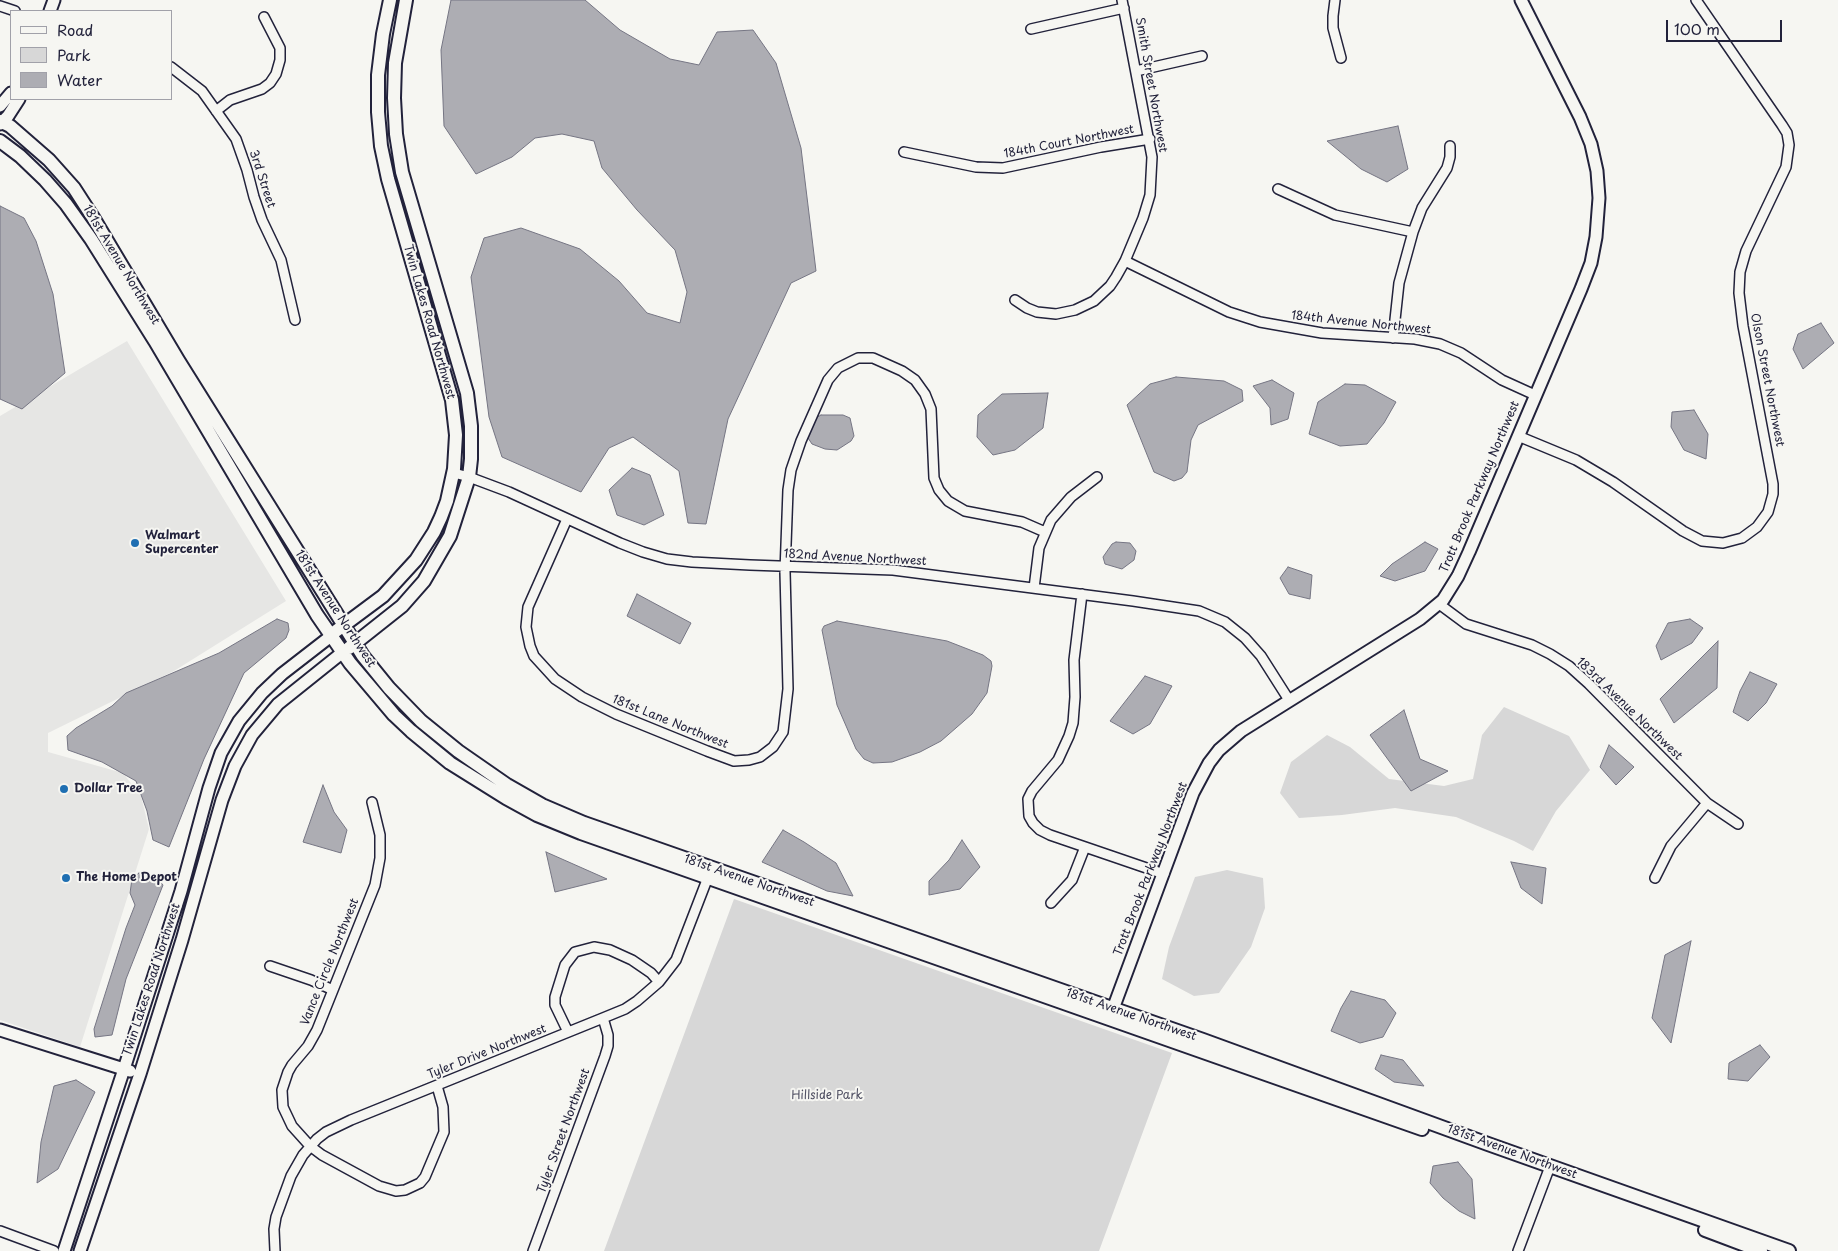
<!DOCTYPE html>
<html>
<head>
<meta charset="utf-8">
<style>
	body { margin:0 }
	#map { position:relative; width:1838px; height:1251px; overflow:hidden; background:#f6f6f2; font-family:"Playpen Sans",sans-serif }
	canvas { display:block }
	.legend { position:absolute; left:10px; top:10px; width:162px; height:90px; box-sizing:border-box; background:#f6f6f2; border:1px solid #a1a1a9; margin:0; padding:6px 9px; list-style:none; font-size:15px; color:#22223b }
	.legend li { display:flex; align-items:center; gap:10px; height:25px }
	.legend b { width:25px; border:1px solid #a1a1a9 }
	.scale { position:absolute; left:1666px; top:20px; width:116px; height:22px; box-sizing:border-box; border:2px solid #22223b; border-top:0; padding-left:6px; font-size:15px; line-height:18px; white-space:nowrap; color:#22223b; -webkit-text-stroke:4px #f6f6f2; paint-order:stroke }
</style>
</head>
<body>
<div id="map">
<canvas width="1838" height="1251"></canvas>
<ul class="legend">
<li><b style="height:6px;background:#f6f6f2"></b>Road</li>
<li><b style="height:14px;background:#d7d7d7"></b>Park</li>
<li><b style="height:14px;background:#adadb3"></b>Water</li>
</ul>
<div class="scale">100 m</div>
</div>
<script>
const c = document.querySelector('canvas').getContext('2d');
c.lineJoin = 'round';
function fill(path, color) { c.fillStyle = color; c.fill(path, 'evenodd'); }
const shape = rows => new Path2D(rows.map(r => 'M' + r).join(''));
function trace(path, color, width, dash) { c.strokeStyle = color; c.lineWidth = width; c.lineCap = dash ? 'butt' : 'round'; c.setLineDash(dash || []); c.stroke(path); }
function drawText(font, color, halo, rows, align = 'center') {
  c.font = font + ' "Playpen Sans",sans-serif'; c.lineWidth = 4; c.setLineDash([]); c.textBaseline = 'middle'; c.strokeStyle = halo; c.fillStyle = color; for (const [text, x, y, turn = 0] of rows) {
    c.save(); c.translate(x, y); c.rotate((+turn || 0) * Math.PI / 180); c.textAlign = isNaN(turn) ? turn : align; if (halo) c.strokeText(text, 0, 0); c.fillText(text, 0, 0); c.restore();
  }
}
fill(shape([
	[127,341,286,601,174,671,48,733,48,752,123,773,141,796,149,829,80,1047,0,1020,0,416]
]), '#e6e6e4');
fill(shape([
	[1504,707,1569,736,1590,770,1556,811,1533,851,1514,841,1456,817,1395,808,1342,815,1299,818,1280,793,1291,762,1327,735,1350,747,1389,779,1444,786,1473,779,1482,735],
	[1227,870,1263,878,1265,908,1251,947,1219,993,1194,996,1162,979,1169,947,1195,877],
	[734,899,1172,1053,1099,1251,604,1251]
]), '#d7d7d7');
const water = shape([
	[451,0,585,0,620,30,670,59,699,65,717,32,753,30,776,63,801,148,816,271,791,283,728,419,706,524,688,523,679,471,633,437,609,448,581,492,502,457,489,417,471,277,484,238,521,228,580,249,619,281,647,313,680,323,687,292,675,250,637,210,602,168,594,141,562,134,535,138,512,157,476,174,444,126,441,50,451,0],
	[1398,126,1408,169,1387,182,1361,169,1327,141,1398,126],
	[0,206,24,218,36,241,53,294,65,373,22,409,0,399,0,206],
	[1821,323,1834,343,1803,369,1793,349,1798,334,1821,323],
	[1176,377,1224,381,1242,390,1243,401,1198,425,1191,440,1187,472,1182,478,1174,481,1154,472,1127,405,1150,384,1176,377],
	[1272,380,1294,393,1288,419,1271,425,1270,408,1253,386,1272,380],
	[1345,384,1365,385,1396,402,1384,423,1367,444,1340,446,1309,434,1318,402,1345,384],
	[1048,393,1043,428,1015,450,993,455,977,437,978,415,1002,394,1048,393],
	[1694,410,1708,434,1706,459,1684,450,1671,427,1672,412,1694,410],
	[821,415,843,415,850,418,854,436,851,441,837,450,825,449,812,444,806,435,814,419,821,415],
	[632,468,650,475,664,515,644,525,617,515,609,490,632,468],
	[1116,542,1130,543,1136,551,1134,560,1122,569,1105,564,1103,557,1112,544,1116,542],
	[1425,542,1438,549,1425,571,1395,581,1380,576,1392,564,1425,542],
	[1288,567,1312,575,1310,599,1289,594,1280,578,1288,567],
	[637,594,691,623,680,644,627,616,637,594],
	[277,619,288,623,289,630,286,638,244,673,204,759,169,847,153,840,147,811,136,781,102,762,68,750,67,736,76,728,112,706,126,693,219,653,277,619],
	[1690,619,1703,628,1692,643,1661,660,1656,646,1668,623,1690,619],
	[837,621,947,641,983,655,991,661,992,666,987,693,972,714,941,741,920,752,892,762,873,763,864,759,856,749,837,705,822,630,824,626,837,621],
	[1718,641,1717,688,1674,723,1660,699,1718,641],
	[1750,672,1777,684,1766,703,1748,721,1733,712,1740,691,1750,672],
	[1145,676,1172,686,1150,724,1133,734,1110,721,1145,676],
	[1404,710,1420,759,1448,771,1411,791,1370,735,1404,710],
	[1609,745,1634,767,1616,785,1600,767,1609,745],
	[323,785,334,812,347,830,341,853,303,842,323,785],
	[783,830,804,842,836,863,853,896,827,891,762,862,783,830],
	[962,840,980,867,960,889,929,895,929,881,949,860,962,840],
	[546,852,607,879,555,892,546,852],
	[1511,862,1546,868,1542,904,1521,888,1511,862],
	[139,873,157,878,163,885,126,979,112,1035,95,1037,94,1029,126,928,135,905,130,893,132,879,139,873],
	[1691,941,1671,1043,1652,1018,1665,955,1691,941],
	[1351,991,1385,1000,1396,1013,1383,1037,1360,1043,1331,1031,1341,1008,1351,991],
	[1760,1045,1770,1057,1748,1081,1728,1079,1729,1063,1760,1045],
	[1381,1055,1403,1060,1424,1086,1394,1082,1375,1069,1381,1055],
	[76,1080,95,1092,58,1169,37,1183,41,1142,54,1086,76,1080],
	[1458,1162,1472,1179,1475,1219,1459,1211,1443,1198,1430,1183,1433,1166,1458,1162]
]);
fill(water, '#adadb3');
trace(water, '#757583', 1);
const minor = shape([
	[1335,0,1333,16,1333,28,1341,58],
	[0,6,15,11],
	[1031,29,1124,8],
	[171,67,202,91,236,139,247,170,254,197,262,220,281,260,295,320],
	[1136,71,1202,56],
	[216,111,230,100,262,89,270,83,276,74,280,60,280,48,264,17],
	[904,152,976,167,1003,168,1101,147,1150,139],
	[1278,189,1335,215,1413,232],
	[1125,261,1229,312,1260,322,1322,333,1415,339,1440,344,1461,353,1502,380,1535,395],
	[1015,300,1027,308,1037,312,1056,314,1075,310,1094,301,1110,286,1116,277,1125,261,1143,218,1150,195,1152,157,1122,0],
	[1393,338,1399,283,1413,232,1422,208,1447,168,1450,157,1450,146],
	[1518,436,1576,460,1613,482,1683,531,1702,541,1723,543,1742,538,1757,527,1768,512,1773,494,1773,484,1743,326,1739,293,1740,272,1746,251,1786,167,1789,145,1787,133,1782,125,1696,0],
	[454,473,469,477,509,492,620,543,643,552,667,559,692,562,750,565,893,570,1133,601,1199,611,1225,622,1245,638,1261,656,1289,700],
	[567,519,528,607,526,627,530,646,534,656,555,679,582,697,616,714,707,751,734,761,749,760,760,757,773,747,783,732,788,689,785,572,788,490,791,470,801,441,828,380,838,368,858,358,873,358,902,371,915,380,925,394,931,409,934,478,939,490,948,501,965,511,1022,522,1045,532],
	[1034,588,1039,548,1051,520,1071,497,1097,477],
	[1082,594,1074,660,1075,697,1073,723,1069,736,1058,760,1032,791,1028,799,1029,816,1033,823,1040,830,1050,835,1164,874],
	[1439,604,1466,624,1532,645,1550,654,1569,666,1589,684,1707,803,1738,824],
	[372,802,380,835,380,858,375,885,317,1030,308,1046,292,1065,288,1072,282,1090,283,1107,292,1126,310,1146,322,1155,379,1186,396,1191,405,1190,420,1183,425,1177,444,1132,443,1107,437,1086],
	[1655,878,1671,846,1707,803],
	[1051,903,1072,880,1085,847],
	[270,966,311,980,333,990],
	[568,1032,555,1005,555,997,565,965,575,952,594,947,610,950,632,960,651,973,659,982],
	[0,1231,54,1251],
	[275,1251,274,1229,276,1217,291,1176,303,1155,317,1139,326,1132,351,1120,603,1018,625,1009,637,1001,659,982,676,960,710,872],
	[533,1251,605,1056,608,1046,608,1035,603,1018],
	[1518,1251,1549,1169]
]);
const tertiary = shape([
	[50,11,54,0],
	[0,106,11,93],
	[0,124,8,116,19,99],
	[1110,1017,1193,793,1209,763,1219,750,1241,731,1420,619,1443,600,1458,576,1469,552,1581,289,1591,263,1596,237,1599,198,1597,171,1591,144,1580,117,1521,0],
	[0,1030,130,1071],
	[64,1251,124,1069,181,891,209,788,221,753,239,721,262,693,282,674,331,636],
	[80,1251,140,1074,182,940,222,800,235,766,252,735,278,704,343,652]
]);
const secondary = shape([
	[0,121,10,126,49,160,74,188,94,219,178,360,363,656,389,688,421,721,458,751,507,785,542,805,584,823,1203,1040,1488,1144,1789,1251],
	[0,141,20,156,45,180,66,204,91,239,155,341,317,615,350,663,394,715,411,731,450,763,506,798,537,815,581,833,1422,1129],
	[336,631,383,596,416,560,434,532,441,517,447,501,454,469,456,435,452,400,388,179,381,146,378,112,378,75,383,34,390,0],
	[349,648,402,606,424,581,450,536,469,477,471,459,471,426,467,393,402,172,396,134,394,98,395,63,406,0],
	[1705,1230,1761,1251]
]);
trace(minor, '#22223b', 12);
trace(tertiary, '#22223b', 15);
trace(secondary, '#22223b', 16);
trace(minor, '#f6f6f2', 9);
trace(tertiary, '#f6f6f2', 11);
trace(secondary, '#f6f6f2', 12);
for (const [x, y, r, color] of [
	[135,543,5,"#1f6fb2"],
	[64,789,5,"#1f6fb2"],
	[66,878,5,"#1f6fb2"]
]) { const dot = new Path2D(); dot.arc(x, y, r, 0, 2 * Math.PI); c.fillStyle = color; c.fill(dot); trace(dot, '#f6f6f2', 2); }
drawText('12px', '#22223b', '#f6f6f2', [
	["Smith Street Northwest",1151,85,80],
	["184th Court Northwest",1069,142,-11],
	["3rd Street",262,179,72],
	["181st Avenue Northwest",121,265,59],
	["Twin Lakes Road Northwest",429,322,74],
	["184th Avenue Northwest",1361,323,6],
	["Olson Street Northwest",1767,380,79],
	["Trott Brook Parkway Northwest",1480,487,-67],
	["182nd Avenue Northwest",855,558,3],
	["181st Avenue Northwest",335,609,57],
	["183rd Avenue Northwest",1629,709,44],
	["181st Lane Northwest",670,722,22],
	["Trott Brook Parkway Northwest",1151,869,-69],
	["181st Avenue Northwest",749,881,19],
	["Vance Circle Northwest",330,962,-68],
	["Twin Lakes Road Northwest",152,980,-72],
	["181st Avenue Northwest",1131,1015,19],
	["Tyler Drive Northwest",487,1052,-22],
	["Tyler Street Northwest",564,1131,-70],
	["181st Avenue Northwest",1512,1152,20]
]);
drawText('bold 12px', '#22223b', '#f6f6f2', [
	["Walmart",145,536],
	["Supercenter",145,550],
	["Dollar Tree",74,789],
	["The Home Depot",76,878]
], 'left');
drawText('12px', '#4f4f62', '#f6f6f2', [
	["Hillside Park",827,1096]
]);
</script>
</body>
</html>
